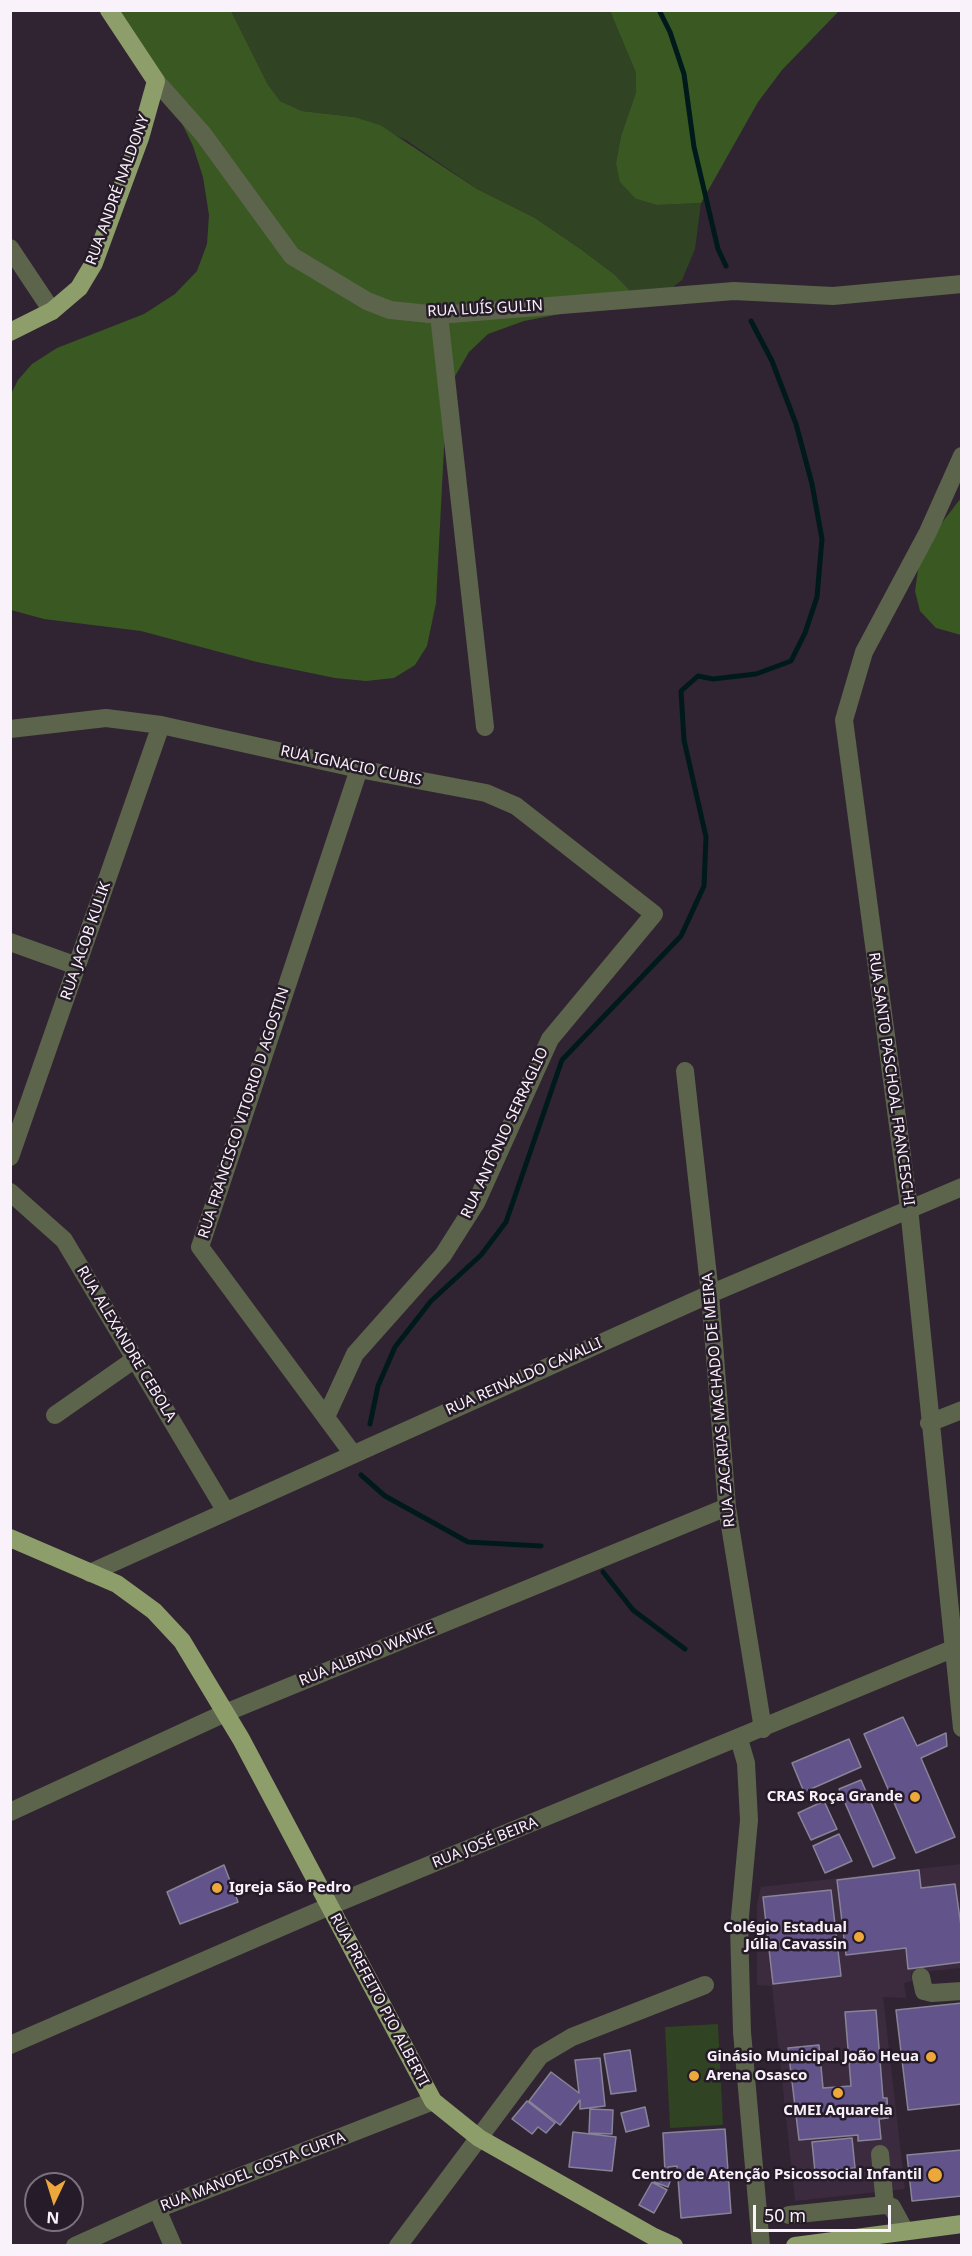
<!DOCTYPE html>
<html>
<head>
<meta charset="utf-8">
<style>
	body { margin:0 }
	#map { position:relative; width:972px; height:2256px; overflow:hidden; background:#302432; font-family:"Noto Sans",sans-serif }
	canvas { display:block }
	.frame { position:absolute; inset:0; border:12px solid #faf2fb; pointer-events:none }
	.north { position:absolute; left:24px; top:2172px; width:60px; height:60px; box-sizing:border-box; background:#261b28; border:2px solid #7b717c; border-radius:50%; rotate:184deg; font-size:16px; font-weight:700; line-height:24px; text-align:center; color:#faf2fb }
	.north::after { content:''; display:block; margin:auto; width:21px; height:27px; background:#eda83b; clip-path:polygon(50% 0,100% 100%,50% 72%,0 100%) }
	.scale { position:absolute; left:753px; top:2205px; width:138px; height:27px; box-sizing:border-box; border:3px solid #faf2fb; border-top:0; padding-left:8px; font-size:18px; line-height:21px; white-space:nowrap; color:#faf2fb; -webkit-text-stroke:4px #261b28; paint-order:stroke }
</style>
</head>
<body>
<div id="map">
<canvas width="972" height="2256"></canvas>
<div class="frame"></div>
<div class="north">N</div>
<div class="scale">50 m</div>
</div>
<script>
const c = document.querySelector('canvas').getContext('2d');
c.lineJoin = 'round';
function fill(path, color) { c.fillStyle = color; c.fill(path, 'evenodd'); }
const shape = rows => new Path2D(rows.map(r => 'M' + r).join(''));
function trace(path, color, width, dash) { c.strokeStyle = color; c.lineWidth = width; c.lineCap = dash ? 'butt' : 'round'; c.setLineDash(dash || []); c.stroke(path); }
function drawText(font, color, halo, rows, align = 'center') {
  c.font = font + ' "Noto Sans",sans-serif'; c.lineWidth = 5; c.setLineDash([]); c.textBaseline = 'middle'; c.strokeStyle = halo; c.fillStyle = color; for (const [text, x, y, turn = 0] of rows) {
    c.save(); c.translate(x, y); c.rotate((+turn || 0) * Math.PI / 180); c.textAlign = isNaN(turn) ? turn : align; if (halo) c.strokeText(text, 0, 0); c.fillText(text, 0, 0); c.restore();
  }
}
fill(shape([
	[961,1864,961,1968,911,1973,912,1981,904,1983,906,1998,883,1997,905,2189,795,2201,772,1986,757,1985,757,1905,761,1887]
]), '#3c2b3e');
fill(shape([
	[231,11,610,11,636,73,636,92,621,136,616,163,636,199,657,205,701,203,695,249,682,280,669,290,638,299,615,275,582,250,535,218,477,189,406,140,354,117,302,111,280,101,267,83],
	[718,2024,723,2125,670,2128,665,2027]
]), '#304322');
fill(shape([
	[119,11,231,11,267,83,280,101,302,111,354,117,380,125,477,189,535,218,582,250,615,275,638,299,524,321,488,334,469,352,454,378,445,428,436,603,427,646,415,665,394,678,366,681,335,678,257,662,141,631,44,619,11,610,10,396,18,380,32,364,57,348,144,314,175,294,197,271,207,244,209,215,203,177,193,146,156,70],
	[610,11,839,11,782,70,758,102,701,203,657,205,636,199,620,182,616,163,621,136,636,92,636,73],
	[961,498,961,635,936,628,920,611,915,591,919,563,927,542]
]), '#3a5822');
trace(shape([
	[659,10,670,32,684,74,694,147,718,249,726,266],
	[370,1424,378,1386,395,1347,431,1301,481,1255,506,1222,562,1060,681,936,704,886,706,837,684,740,681,691,698,676,713,679,756,674,791,661,805,633,817,597,822,539,812,484,796,424,772,361,751,321],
	[361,1475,385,1496,468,1542,541,1546],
	[603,1572,633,1610,685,1649]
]), '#001a1c', 5);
const building = shape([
	[903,1717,917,1746,946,1733,947,1746,921,1758,955,1837,916,1853,864,1734,903,1717],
	[849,1739,861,1767,804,1792,792,1763,849,1739],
	[861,1780,895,1858,873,1867,839,1789,861,1780],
	[824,1801,837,1829,811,1840,798,1813,824,1801],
	[839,1834,852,1861,825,1873,813,1846,839,1834],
	[224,1865,238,1902,180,1924,167,1892,224,1865],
	[919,1870,921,1888,955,1884,962,1933,962,1962,908,1969,906,1948,846,1955,837,1880,919,1870],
	[831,1890,841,1976,773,1984,763,1897,831,1890],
	[962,2003,962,2104,908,2110,896,2010,962,2003],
	[876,2010,883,2098,887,2098,888,2118,879,2119,881,2139,858,2141,858,2135,799,2140,788,2048,819,2045,823,2088,851,2086,845,2012,876,2010],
	[630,2050,636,2091,611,2094,604,2054,630,2050],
	[600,2058,605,2106,580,2109,580,2100,560,2125,529,2101,551,2072,579,2093,575,2060,600,2058],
	[527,2101,555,2123,546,2133,538,2127,532,2134,512,2119,527,2101],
	[645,2107,649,2126,626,2132,621,2113,645,2107],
	[590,2109,613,2110,612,2134,589,2133,590,2109],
	[725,2129,731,2213,681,2218,677,2166,668,2167,668,2172,665,2172,663,2133,725,2129],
	[573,2132,616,2137,612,2171,569,2167,573,2132],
	[852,2138,855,2168,815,2172,812,2142,852,2138],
	[962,2150,962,2196,912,2201,907,2155,962,2150],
	[659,2171,672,2176,668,2187,654,2182,659,2171],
	[652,2182,667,2190,654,2213,639,2205,652,2182]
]);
fill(building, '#62538a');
trace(building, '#888498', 1.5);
trace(shape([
	[156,81,203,134,292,256,367,301,390,310,439,315,734,291,833,296,962,284],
	[10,248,52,311],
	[439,315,485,727],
	[962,456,928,532,864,652,844,720,909,1208,962,1728],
	[10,729,106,718,161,725,359,769,486,793,516,806,654,914,550,1039,476,1203,443,1255,355,1354,326,1417],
	[10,942,77,966],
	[685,1071,710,1294,727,1507,763,1729],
	[10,1157,161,725],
	[10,1192,64,1240,225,1510],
	[55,1415,135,1359],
	[929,1423,962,1410],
	[353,1454,200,1247,359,769],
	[90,1573,710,1294,962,1187],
	[739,1739,746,1763,749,1820,739,1927,742,2032,761,2246],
	[10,1812,225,1713,727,1507],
	[921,1977,924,1991,932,1993,962,1991],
	[10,2045,330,1906,962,1645],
	[880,2154,885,2205],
	[157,2209,173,2246],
	[789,2215,885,2205,892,2207,905,2231],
	[75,2246,157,2209,433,2101],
	[398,2246,540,2056,572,2037,705,1985]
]), '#5c644b', 18);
trace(shape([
	[10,332,52,311,79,288,94,263,140,138,156,81,109,10],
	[10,1538,117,1584,154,1611,182,1641,241,1739,433,2101,479,2138,654,2237,674,2246],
	[795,2246,962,2224]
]), '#8e9e6a', 18);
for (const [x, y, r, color] of [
	[915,1797,6,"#eda83b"],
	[217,1888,6,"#eda83b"],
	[859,1937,6,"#eda83b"],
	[931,2057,6,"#eda83b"],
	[694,2076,6,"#eda83b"],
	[838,2093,6,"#eda83b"],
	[935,2175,8,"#eda83b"]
]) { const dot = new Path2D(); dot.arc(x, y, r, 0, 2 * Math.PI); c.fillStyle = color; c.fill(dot); trace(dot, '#261b28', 2); }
drawText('15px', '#faf2fb', '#261b28', [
	["RUA ANDRÉ NALDONY",118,190,-70],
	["RUA LUÍS GULIN",485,309,-3],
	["RUA IGNACIO CUBIS",351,766,12],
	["RUA JACOB KULIK",86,941,-71],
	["RUA SANTO PASCHOAL FRANCESCHI",891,1079,82],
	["RUA FRANCISCO VITORIO D AGOSTIN",244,1113,-72],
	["RUA ANTÔNIO SERRAGLIO",505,1133,-65],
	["RUA ALEXANDRE CEBOLA",126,1344,59],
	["RUA REINALDO CAVALLI",524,1377,-24],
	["RUA ZACARIAS MACHADO DE MEIRA",719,1400,-95],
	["RUA ALBINO WANKE",367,1655,-22],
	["RUA JOSÉ BEIRA",485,1843,-22],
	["RUA PREFEITO PIO ALBERTI",379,2000,62],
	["RUA MANOEL COSTA CURTA",253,2172,-21]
]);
drawText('bold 15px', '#faf2fb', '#261b28', [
	["CRAS Roça Grande",903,1797],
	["Igreja São Pedro",229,1888,"left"],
	["Colégio Estadual",847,1928],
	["Júlia Cavassin",847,1945],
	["Ginásio Municipal João Heua",919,2057],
	["Arena Osasco",706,2076,"left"],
	["CMEI Aquarela",838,2111,"center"],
	["Centro de Atenção Psicossocial Infantil",922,2175]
], 'right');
</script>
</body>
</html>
